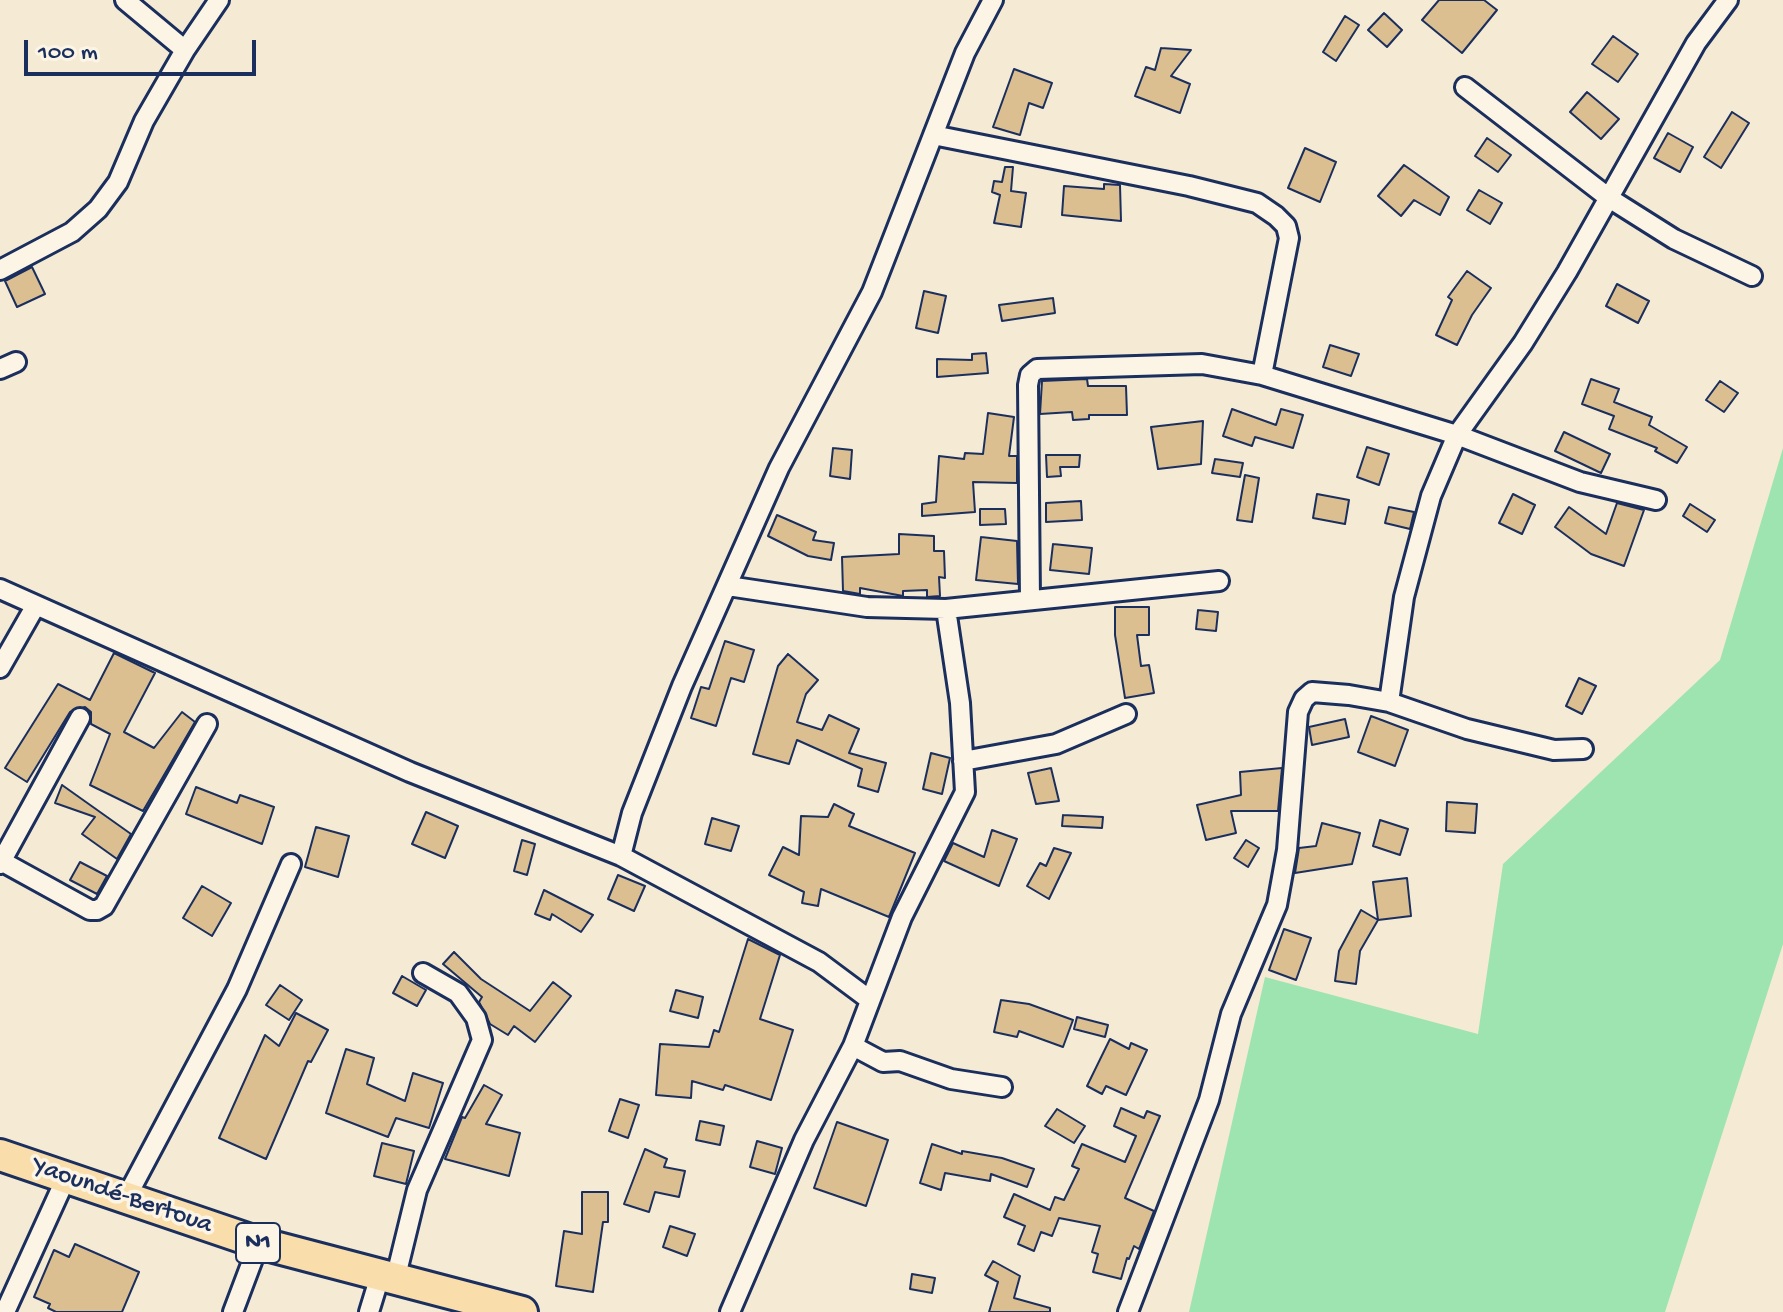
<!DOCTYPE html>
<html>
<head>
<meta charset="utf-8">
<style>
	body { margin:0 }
	#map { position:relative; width:1783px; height:1312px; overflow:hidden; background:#f5ead4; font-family:"Gochi Hand",sans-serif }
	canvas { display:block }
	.scale { position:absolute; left:24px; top:40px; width:232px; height:36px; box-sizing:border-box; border:4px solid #1b2f5e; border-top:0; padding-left:10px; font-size:24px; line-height:28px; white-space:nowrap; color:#1b2f5e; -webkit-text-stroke:6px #fcf5e5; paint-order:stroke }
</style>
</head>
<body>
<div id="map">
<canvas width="1783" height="1312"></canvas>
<div class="scale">100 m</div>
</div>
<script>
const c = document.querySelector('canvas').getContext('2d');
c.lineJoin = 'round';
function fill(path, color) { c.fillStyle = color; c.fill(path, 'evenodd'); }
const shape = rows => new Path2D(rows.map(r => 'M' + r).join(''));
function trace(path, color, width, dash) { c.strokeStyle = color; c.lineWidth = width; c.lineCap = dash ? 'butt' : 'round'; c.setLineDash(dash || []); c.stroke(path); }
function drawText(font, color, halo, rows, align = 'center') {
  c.font = font + ' "Gochi Hand",sans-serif'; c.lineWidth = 7; c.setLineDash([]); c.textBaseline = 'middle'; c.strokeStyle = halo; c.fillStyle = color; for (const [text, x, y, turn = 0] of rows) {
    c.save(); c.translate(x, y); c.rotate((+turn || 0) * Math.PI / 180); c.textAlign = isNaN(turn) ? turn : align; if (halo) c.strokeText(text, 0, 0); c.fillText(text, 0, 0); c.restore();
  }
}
fill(shape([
	[1783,448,1783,944,1665,1312,1189,1312,1265,977,1478,1034,1503,864,1720,660]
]), '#9ee4b0');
const building = shape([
	[1439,0,1484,0,1497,10,1462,53,1422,20,1439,0],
	[1384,13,1402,30,1387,47,1368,30,1384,13],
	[1345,16,1359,25,1336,61,1323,52,1345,16],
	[1613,36,1638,54,1618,82,1592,64,1613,36],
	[1161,48,1191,50,1171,76,1190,84,1180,113,1135,96,1146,67,1155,70,1161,48],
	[1014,69,1052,83,1043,108,1029,103,1020,135,993,127,1014,69],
	[1587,92,1619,119,1601,139,1570,112,1587,92],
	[1732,112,1749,123,1721,168,1704,157,1732,112],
	[1668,133,1693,147,1680,172,1654,158,1668,133],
	[1487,138,1511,155,1498,172,1475,156,1487,138],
	[1305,148,1336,162,1320,202,1288,188,1305,148],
	[1404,165,1449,197,1440,215,1414,200,1401,216,1378,196,1404,165],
	[1005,167,1013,167,1011,191,1026,193,1021,227,994,223,1000,195,992,192,994,181,1002,182,1005,167],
	[1104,184,1120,185,1121,221,1062,215,1064,186,1104,189,1104,184],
	[1479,190,1502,203,1490,224,1467,210,1479,190],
	[32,267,45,294,17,307,5,281,32,267],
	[1467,271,1491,288,1472,315,1457,345,1436,335,1452,300,1448,297,1467,271],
	[1617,284,1649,301,1638,323,1606,306,1617,284],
	[924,291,946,296,938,333,916,328,924,291],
	[1053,298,1055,313,1002,321,999,305,1053,298],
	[1330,345,1359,354,1351,376,1323,367,1330,345],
	[986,353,988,373,937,377,937,359,972,360,972,354,986,353],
	[1087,379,1088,386,1126,386,1127,415,1089,415,1089,419,1073,420,1072,412,1040,414,1042,381,1087,379],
	[1591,379,1619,389,1614,402,1652,417,1649,425,1687,447,1677,463,1655,451,1657,448,1609,429,1614,416,1582,404,1591,379],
	[1720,381,1738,393,1724,412,1706,400,1720,381],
	[1232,409,1276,425,1281,409,1303,415,1293,448,1255,437,1252,446,1223,436,1232,409],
	[988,413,1014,417,1009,456,1017,456,1017,483,973,482,975,512,922,516,922,504,936,502,939,456,964,459,965,453,983,454,988,413],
	[1203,421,1201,464,1158,469,1151,427,1203,421],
	[1564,432,1610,454,1601,473,1555,451,1564,432],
	[1367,447,1389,454,1379,485,1357,477,1367,447],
	[833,448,852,450,850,479,830,476,833,448],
	[1046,455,1080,455,1079,467,1060,467,1061,476,1047,477,1046,455],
	[1215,459,1243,463,1240,477,1212,473,1215,459],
	[1245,475,1259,478,1252,522,1237,520,1245,475],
	[1317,494,1349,500,1345,524,1313,518,1317,494],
	[1513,494,1535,505,1522,534,1499,523,1513,494],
	[1081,501,1082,520,1046,522,1046,503,1081,501],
	[1617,503,1644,510,1624,566,1591,554,1555,527,1569,507,1606,534,1617,503],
	[1690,504,1715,520,1707,532,1683,516,1690,504],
	[1389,507,1414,512,1410,529,1385,523,1389,507],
	[980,509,1005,509,1006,524,980,525,980,509],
	[777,515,816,532,813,540,834,543,831,560,808,556,768,536,777,515],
	[899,534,934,536,934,551,944,551,945,578,939,577,940,596,927,597,927,590,903,591,903,596,860,588,860,594,843,591,842,557,899,554,899,534],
	[981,537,1017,541,1018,584,976,580,981,537],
	[1053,544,1092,548,1089,574,1050,570,1053,544],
	[1115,607,1149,607,1149,635,1137,635,1141,666,1149,665,1154,693,1125,698,1115,635,1115,607],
	[1198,610,1218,612,1216,631,1196,629,1198,610],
	[725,641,754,650,744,682,731,678,716,726,691,718,701,687,709,689,725,641],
	[114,653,155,673,124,732,154,748,182,712,195,722,143,811,90,785,110,734,91,724,91,712,85,707,70,712,27,782,5,768,58,684,90,700,114,653],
	[788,654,818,680,806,694,797,722,822,730,829,715,859,729,849,753,886,763,878,792,858,786,862,769,797,740,789,764,753,754,778,666,788,654],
	[1579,678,1596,686,1582,714,1566,706,1579,678],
	[1371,716,1408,730,1395,766,1358,752,1371,716],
	[1345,719,1349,737,1312,745,1309,727,1345,719],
	[931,753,950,758,942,794,923,789,931,753],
	[1051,768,1059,801,1036,804,1028,773,1051,768],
	[1282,768,1278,811,1231,811,1236,833,1206,840,1197,805,1241,795,1240,772,1282,768],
	[62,785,131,834,117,859,82,834,95,817,55,803,62,785],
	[196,787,237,803,240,795,274,807,262,844,186,814,196,787],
	[1447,802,1477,804,1475,833,1446,831,1447,802],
	[834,804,854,814,849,826,915,853,889,917,821,889,818,906,802,903,804,892,769,875,783,847,799,855,801,816,828,817,834,804],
	[426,812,458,826,445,858,412,844,426,812],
	[1063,815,1103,817,1102,828,1062,826,1063,815],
	[712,818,739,826,731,851,705,844,712,818],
	[1380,820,1408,829,1400,855,1373,846,1380,820],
	[1322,823,1360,833,1352,864,1295,873,1299,848,1316,846,1322,823],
	[316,827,349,836,338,877,305,867,316,827],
	[992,830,1017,839,999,886,944,861,953,843,984,857,992,830],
	[522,840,535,844,527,875,514,871,522,840],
	[1246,840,1259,848,1248,867,1234,858,1246,840],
	[1054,848,1071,853,1049,899,1027,886,1040,863,1046,866,1054,848],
	[80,862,107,876,97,894,70,880,80,862],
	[618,875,645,886,634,911,608,899,618,875],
	[1407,878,1411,916,1378,920,1373,882,1407,878],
	[202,886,231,903,212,936,183,918,202,886],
	[544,890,593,915,581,932,552,914,550,920,535,914,544,890],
	[1361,910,1378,920,1360,951,1356,984,1335,981,1339,951,1361,910],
	[1284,929,1311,938,1296,980,1269,970,1284,929],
	[748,939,780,955,760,1019,793,1030,771,1100,725,1085,723,1090,692,1081,691,1098,656,1095,660,1044,709,1047,714,1030,719,1032,748,939],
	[454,952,481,979,530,1011,553,982,571,996,535,1042,514,1026,508,1035,490,1024,479,1002,482,997,443,964,454,952],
	[402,976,426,990,417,1006,393,993,402,976],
	[280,985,302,1000,289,1020,266,1005,280,985],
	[676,990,703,997,698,1018,670,1011,676,990],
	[1001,1000,1029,1004,1073,1020,1063,1047,1019,1031,1017,1037,994,1032,1001,1000],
	[296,1013,328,1030,311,1062,308,1061,266,1159,219,1138,265,1035,279,1046,296,1013],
	[1077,1017,1108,1025,1105,1037,1074,1029,1077,1017],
	[1110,1039,1129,1049,1131,1043,1147,1050,1126,1095,1106,1086,1102,1094,1087,1086,1110,1039],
	[346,1049,374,1058,367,1084,405,1101,413,1073,443,1083,429,1128,396,1118,388,1137,326,1113,346,1049],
	[484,1085,502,1095,486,1124,520,1133,509,1176,445,1159,462,1117,465,1118,484,1085],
	[620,1099,639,1105,628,1138,609,1131,620,1099],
	[1121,1108,1144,1118,1147,1111,1160,1116,1125,1198,1154,1211,1139,1249,1134,1246,1129,1259,1127,1258,1121,1279,1093,1272,1098,1254,1092,1252,1100,1226,1059,1218,1052,1236,1041,1232,1034,1251,1018,1244,1025,1226,1004,1217,1014,1194,1050,1210,1055,1197,1064,1200,1079,1169,1072,1166,1082,1144,1125,1162,1136,1136,1114,1126,1121,1108],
	[1057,1109,1085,1126,1074,1143,1045,1126,1057,1109],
	[700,1121,724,1126,720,1145,696,1140,700,1121],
	[837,1122,888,1140,866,1206,814,1188,837,1122],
	[757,1141,782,1148,775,1174,750,1167,757,1141],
	[382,1143,414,1151,406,1184,374,1176,382,1143],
	[932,1144,962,1154,962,1151,1002,1158,1034,1169,1027,1187,991,1174,990,1181,945,1173,941,1190,920,1183,932,1144],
	[645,1149,667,1159,664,1167,685,1171,679,1197,655,1192,649,1212,624,1204,645,1149],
	[582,1192,608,1192,608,1222,603,1222,593,1292,556,1286,564,1231,582,1234,582,1192],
	[670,1226,695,1234,687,1256,663,1247,670,1226],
	[75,1244,139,1272,122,1312,56,1312,48,1308,50,1304,34,1297,54,1250,69,1257,75,1244],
	[993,1261,1020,1276,1014,1298,1050,1308,1050,1312,989,1312,998,1282,985,1275,993,1261],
	[912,1274,935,1278,932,1293,910,1289,912,1274]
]);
fill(building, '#dbbf90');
trace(building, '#1b2f5e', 2);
const minor = shape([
	[125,0,185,50],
	[1465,87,1609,198,1674,239,1752,276],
	[933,135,1189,186,1257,203,1276,216,1286,226,1289,238,1262,375],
	[0,270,72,232,98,209,118,182,144,121,185,50,219,0],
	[0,369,16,362],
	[728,586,867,607,946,609,1219,581],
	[0,589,410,772,621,856],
	[1030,600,1028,385,1030,375,1037,369,1202,364,1262,375,1457,435,1580,482,1656,500],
	[0,668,36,605],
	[1389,702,1404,597,1431,496,1457,435,1523,343,1567,272,1696,43,1728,0],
	[963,761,1056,744,1126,714],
	[1,861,90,910,97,910,104,906,207,724],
	[0,864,80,718],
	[870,1000,819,962,621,856,632,813,682,686,779,468,872,292,965,53,993,0],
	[853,1046,883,1062,900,1061,951,1079,1002,1087],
	[126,1198,237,989,291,864],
	[395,1280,417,1190,482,1040,476,1018,458,993,423,973],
	[5,1312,66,1178],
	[233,1312,259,1243],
	[369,1312,380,1276],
	[730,1312,804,1140,853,1046,902,917,965,792,960,703,946,609],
	[1128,1312,1209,1100,1231,1014,1277,905,1287,850,1298,712,1304,699,1312,692,1349,695,1389,702,1467,729,1554,750,1583,749]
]);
const trunk = shape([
	[0,1155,259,1243,522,1312]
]);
trace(minor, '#1b2f5e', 24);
trace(trunk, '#1b2f5e', 36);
trace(minor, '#fcf5e5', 18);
trace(trunk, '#f9deab', 30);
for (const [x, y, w] of [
	[258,1243,44]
]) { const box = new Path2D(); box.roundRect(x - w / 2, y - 20, w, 40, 6); c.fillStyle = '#fcf5e5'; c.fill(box); trace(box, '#1b2f5e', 2); }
drawText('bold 24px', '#1b2f5e', null, [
	["N1",258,1243]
]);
drawText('26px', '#1b2f5e', '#fcf5e5', [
	["Yaoundé-Bertoua",122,1197,19]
]);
</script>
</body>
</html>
